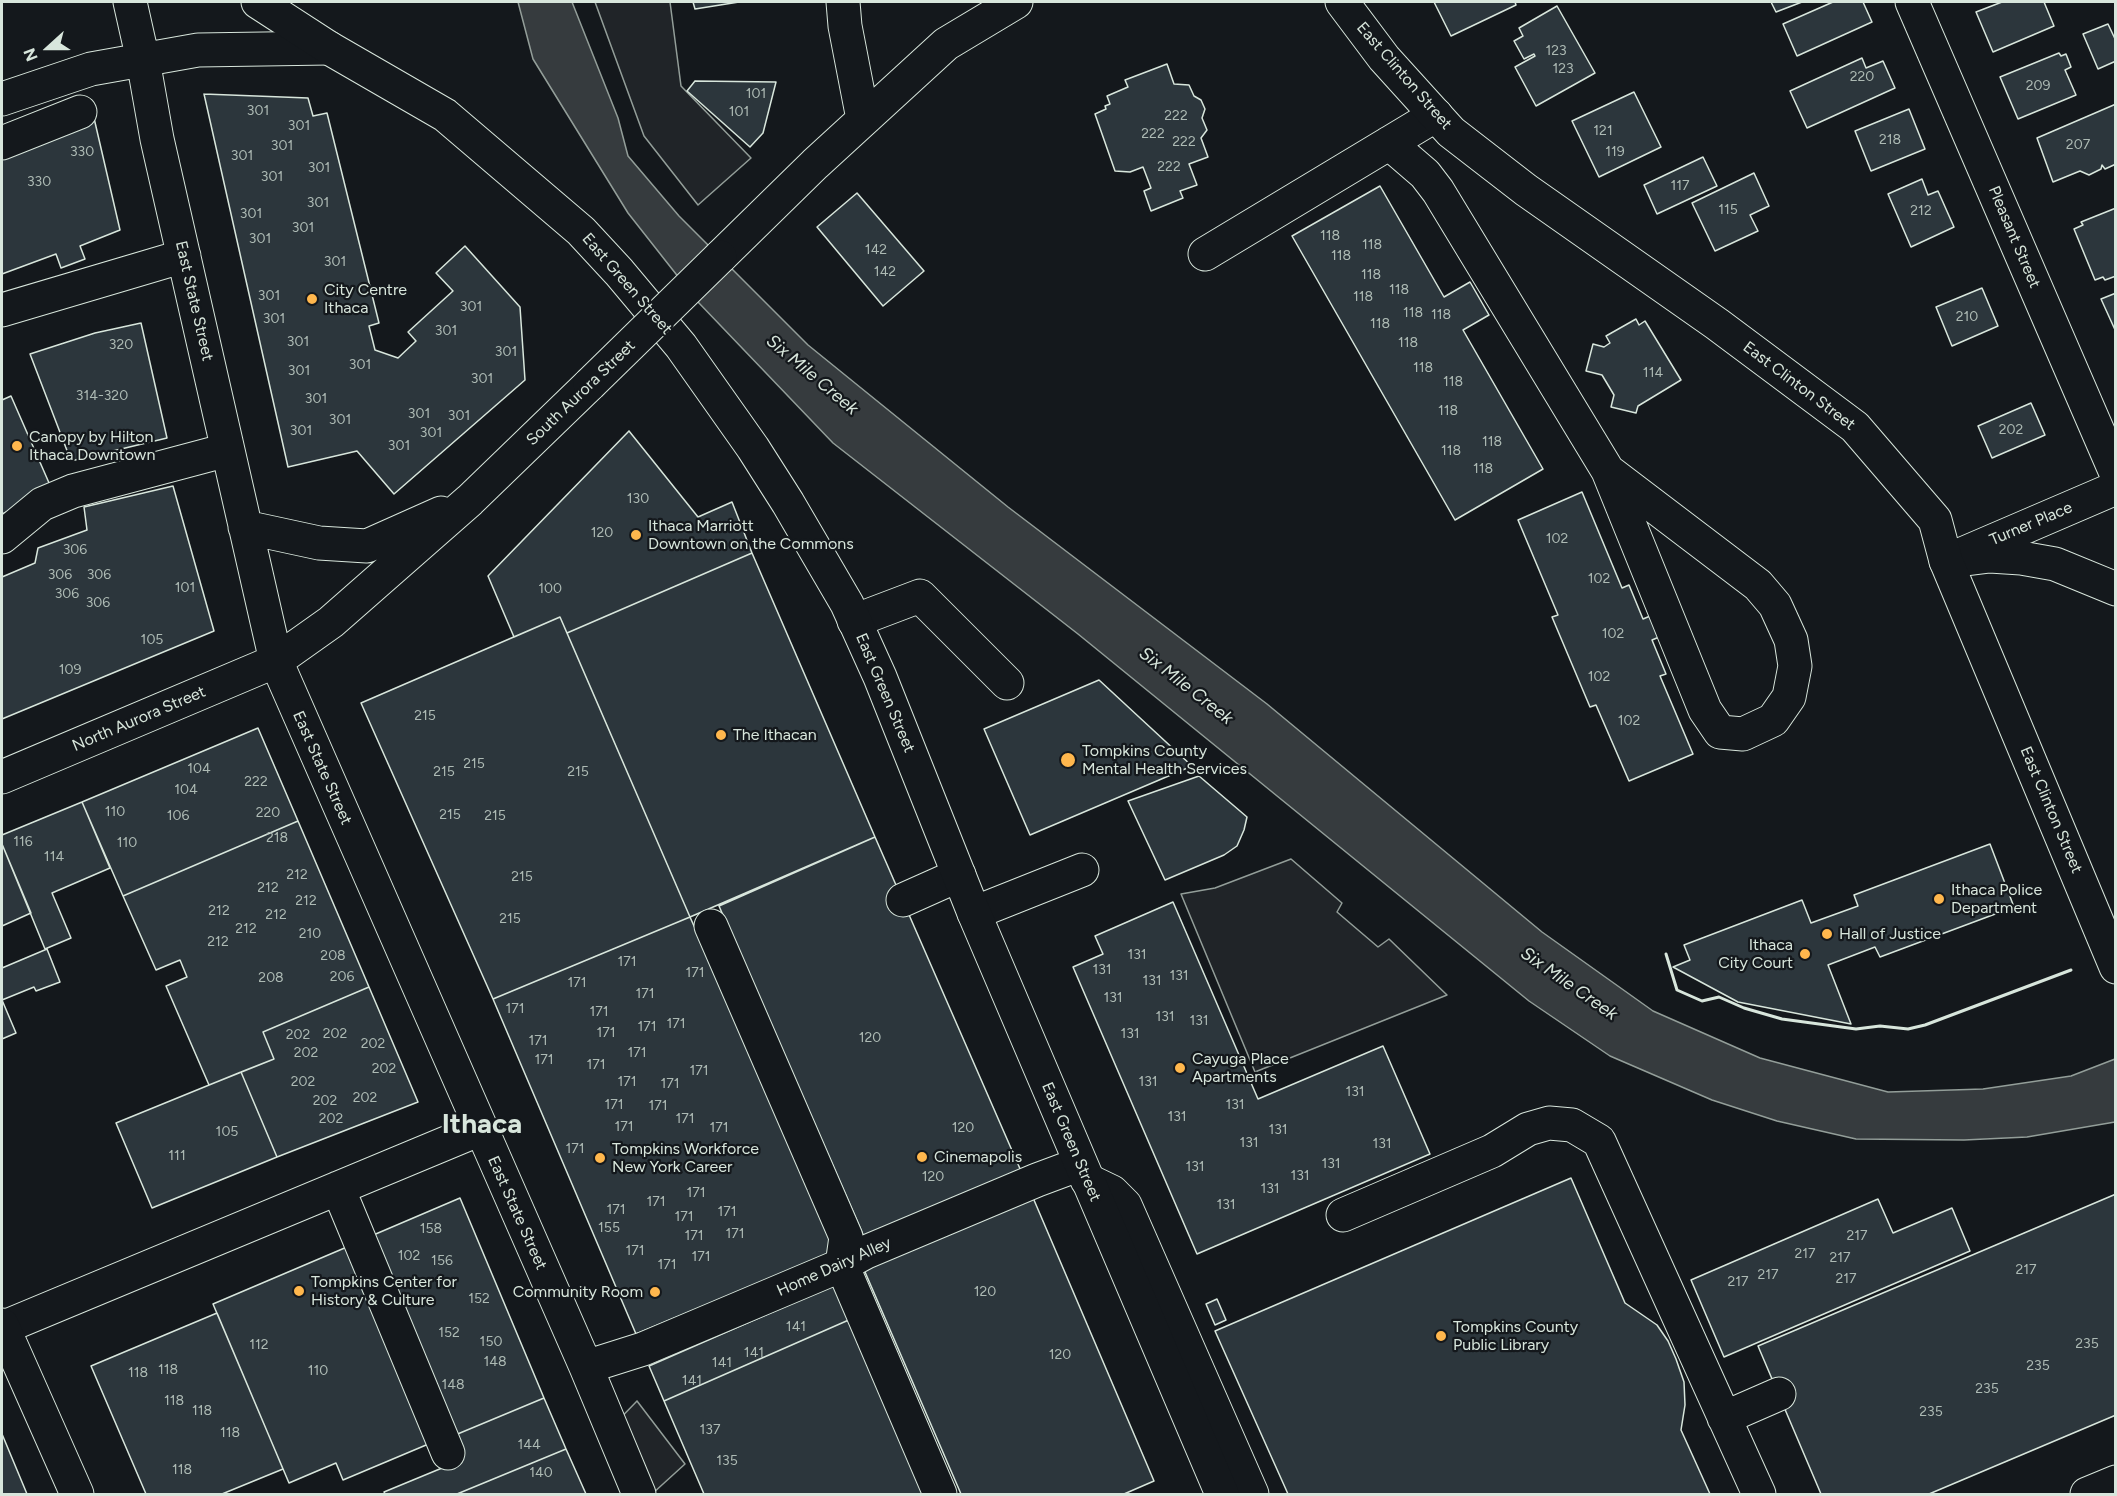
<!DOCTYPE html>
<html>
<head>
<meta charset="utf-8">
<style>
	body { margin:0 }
	#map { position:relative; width:2117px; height:1496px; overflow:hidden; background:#14181c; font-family:Figtree,sans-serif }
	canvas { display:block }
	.frame { position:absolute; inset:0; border:3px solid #d8e6dc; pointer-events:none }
	.north { position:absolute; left:18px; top:18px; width:60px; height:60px; -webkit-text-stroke:4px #14181c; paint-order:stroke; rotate:249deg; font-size:16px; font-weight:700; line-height:24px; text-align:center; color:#d8e6dc }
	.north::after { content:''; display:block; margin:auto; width:21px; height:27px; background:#d8e6dc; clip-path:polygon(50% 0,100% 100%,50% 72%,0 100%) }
</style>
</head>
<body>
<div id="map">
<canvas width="2117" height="1496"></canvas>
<div class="frame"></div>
<div class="north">N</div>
</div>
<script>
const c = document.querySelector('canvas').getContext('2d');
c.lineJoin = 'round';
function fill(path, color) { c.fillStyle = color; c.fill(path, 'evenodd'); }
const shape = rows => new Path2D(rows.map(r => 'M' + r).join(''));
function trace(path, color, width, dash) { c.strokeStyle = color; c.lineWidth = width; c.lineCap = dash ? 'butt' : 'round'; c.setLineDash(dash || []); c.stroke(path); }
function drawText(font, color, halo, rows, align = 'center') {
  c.font = font + ' Figtree,sans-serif'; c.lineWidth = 4.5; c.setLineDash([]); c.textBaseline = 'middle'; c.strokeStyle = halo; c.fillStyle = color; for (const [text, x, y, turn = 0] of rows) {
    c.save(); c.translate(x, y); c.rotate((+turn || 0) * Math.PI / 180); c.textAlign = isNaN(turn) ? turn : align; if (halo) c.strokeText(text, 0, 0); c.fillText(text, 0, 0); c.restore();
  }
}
const green = shape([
	[595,2,670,2,681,86,751,158,698,205,644,136,595,2],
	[1291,859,1342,903,1337,912,1378,947,1389,939,1447,995,1255,1072,1181,894,1215,888,1291,859],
	[637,1401,685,1464,652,1494,605,1434,637,1401]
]);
fill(green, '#202428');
trace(green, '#939e99', 1.5);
const water = shape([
	[518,2,572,2,618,118,628,156,679,216,808,345,1008,507,1267,704,1542,932,1653,1011,1760,1058,1888,1092,1983,1089,2071,1076,2115,1059,2115,1122,2027,1137,1964,1140,1856,1139,1777,1121,1712,1100,1610,1056,1529,1001,1078,634,833,443,698,302,628,213,533,59,518,2]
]);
fill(water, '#363b3e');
trace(water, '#939e99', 1.5);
const building = shape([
	[693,2,739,2,695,9,693,2],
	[1434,2,1515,2,1516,5,1451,36,1434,2],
	[1771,2,1802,2,1776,12,1771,2],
	[1833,2,1863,2,1872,22,1797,56,1783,24,1833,2],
	[2002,2,2044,2,2054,26,1993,52,1976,12,2002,2],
	[1557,6,1595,73,1536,106,1515,67,1535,56,1534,54,1524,59,1514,41,1523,36,1519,28,1557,6],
	[2108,24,2116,41,2116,61,2098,69,2083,34,2108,24],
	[2059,53,2061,56,2066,54,2071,67,2065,70,2076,95,2018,119,2000,77,2059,53],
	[1862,58,1866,68,1883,61,1895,88,1807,128,1790,91,1862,58],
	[1167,64,1174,84,1189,85,1194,96,1201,100,1205,109,1202,118,1207,130,1201,138,1208,157,1189,164,1197,185,1180,191,1183,198,1151,211,1144,191,1151,188,1143,167,1130,172,1115,171,1095,114,1106,109,1105,106,1110,104,1107,96,1128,87,1125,80,1167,64],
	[695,81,776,82,763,133,750,147,687,91,695,81],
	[1634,92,1661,147,1599,177,1572,121,1634,92],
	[204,94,308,98,313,116,327,113,379,323,369,326,375,350,398,358,416,341,408,332,453,291,436,273,465,246,520,307,525,380,394,494,357,451,288,467,204,94],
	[2116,104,2116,164,2105,169,2102,165,2101,169,2089,175,2080,171,2053,182,2037,138,2116,104],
	[1909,109,1925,149,1871,171,1855,131,1909,109],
	[94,118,120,230,80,246,85,259,61,268,56,254,2,274,2,155,94,118],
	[1703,157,1717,186,1657,214,1644,185,1703,157],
	[1754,173,1769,206,1750,215,1758,231,1715,251,1692,203,1754,173],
	[1922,179,1928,195,1938,191,1954,227,1911,247,1888,194,1922,179],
	[1380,186,1444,297,1470,282,1489,315,1463,330,1543,469,1455,520,1292,236,1380,186],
	[857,193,924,271,883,306,817,227,857,193],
	[2116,208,2116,276,2105,280,2103,277,2095,280,2074,229,2083,225,2081,222,2116,208],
	[1982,288,1998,326,1952,346,1936,307,1982,288],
	[2116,293,2116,332,2101,299,2116,293],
	[1636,319,1639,325,1645,321,1681,380,1638,406,1636,413,1611,407,1614,395,1602,375,1586,371,1593,344,1604,347,1610,343,1606,336,1636,319],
	[141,323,167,438,71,461,30,354,95,333,141,323],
	[11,396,53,492,2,514,2,400,11,396],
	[2031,403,2045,435,1992,458,1978,426,2031,403],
	[629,431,698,517,732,502,752,553,567,633,560,617,514,637,488,576,629,431],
	[173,486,214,631,2,719,2,577,35,563,38,548,87,530,84,507,173,486],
	[1582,492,1622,588,1629,585,1643,619,1655,614,1664,635,1652,640,1666,674,1660,676,1693,754,1629,781,1596,705,1590,707,1552,617,1558,615,1518,520,1582,492],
	[752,553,875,837,690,917,567,633,752,553],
	[560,617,690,917,493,999,361,703,560,617],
	[1099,680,1192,766,1030,835,984,729,1099,680],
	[258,728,298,821,123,896,82,802,258,728],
	[1199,776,1247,817,1244,830,1237,846,1224,855,1165,880,1128,801,1199,776],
	[82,802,110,868,52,893,71,938,45,949,2,844,2,835,82,802],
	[298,821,369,987,263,1032,274,1059,209,1085,166,986,187,977,180,960,156,970,123,896,298,821],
	[875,837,1021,1171,865,1239,719,906,875,837],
	[2,844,31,913,2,926,2,844],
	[1990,844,2014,907,1880,957,1875,947,1828,965,1851,1024,1738,1002,1673,967,1690,960,1684,945,1802,900,1811,923,1858,906,1854,895,1990,844],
	[1173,902,1258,1099,1383,1046,1430,1154,1197,1254,1073,967,1103,954,1095,936,1173,902],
	[690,917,838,1251,636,1334,493,999,690,917],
	[47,949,60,982,36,991,34,987,2,1000,16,1033,2,1039,2,968,47,949],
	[369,987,418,1102,277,1157,241,1072,274,1059,263,1032,369,987],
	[241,1072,277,1157,152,1208,116,1123,241,1072],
	[1571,1178,1625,1303,1657,1325,1668,1341,1676,1359,1684,1382,1685,1405,1681,1430,1710,1494,1288,1494,1215,1331,1571,1178],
	[1031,1193,1154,1481,1124,1494,961,1494,862,1265,1031,1193],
	[2116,1194,2116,1415,1929,1494,1821,1494,1758,1346,2116,1194],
	[460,1198,544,1398,448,1438,364,1239,460,1198],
	[1878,1199,1893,1233,1952,1208,1970,1251,1724,1357,1691,1280,1878,1199],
	[354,1244,438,1440,343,1480,336,1463,289,1483,213,1304,354,1244],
	[836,1284,851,1319,664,1401,649,1366,836,1284],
	[1217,1299,1226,1320,1215,1325,1206,1304,1217,1299],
	[217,1313,283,1469,222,1494,146,1494,91,1366,217,1313],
	[851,1319,925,1494,704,1494,664,1401,851,1319],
	[544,1398,566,1449,457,1494,385,1494,384,1492,459,1461,448,1438,544,1398],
	[2,1434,27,1494,2,1494,2,1434],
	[566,1449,586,1494,457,1494,566,1449]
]);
fill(building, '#2c363c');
trace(building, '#d8e6dc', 1.5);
const minor = shape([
	[130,2,143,60,157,139,276,661,586,1367,639,1494],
	[843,2,845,26,863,119],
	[1912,2,2116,473],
	[2,99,91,69,198,50,329,48],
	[2,143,80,112],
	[1389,143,1425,174,1438,191,1608,471,1705,710,1720,732,1743,734,1773,720,1789,697,1795,666,1791,640,1775,605,1758,585,1608,471],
	[1205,254,1436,115],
	[720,257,815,164,946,44,1016,2],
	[2,310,184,256],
	[245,527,319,543,367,546,441,513],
	[2,537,42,504,73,491,227,450],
	[1966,559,1990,556,2021,558,2055,564,2116,589],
	[1946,561,2116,488],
	[854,621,920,596,1007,683],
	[2,777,276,661,331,622,470,500,590,384],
	[903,900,959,875],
	[974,913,1082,870],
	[711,926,846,1237,842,1265,940,1494],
	[1087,1180,1112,1192,1125,1205,1252,1494],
	[338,1188,448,1453],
	[1343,1215,1492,1151,1528,1129,1549,1123,1572,1125,1599,1141,1759,1494],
	[2,1328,480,1129],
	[586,1367,643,1349,842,1265,866,1252,1037,1180,1080,1164],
	[1724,1418,1779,1394],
	[2087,1494,2116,1482]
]);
const major = shape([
	[1342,2,1384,58,1451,132,1526,190,1717,324,1855,427,1935,520,1946,561,2116,967]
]);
const highway = shape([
	[258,2,329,48,445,115,581,231,619,272,681,346,753,448,788,503,847,604,880,677,974,913,1222,1494],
	[2,1325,77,1494]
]);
trace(minor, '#d8e6dc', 35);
trace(major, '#d8e6dc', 35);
trace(highway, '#d8e6dc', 35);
trace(minor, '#14181c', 33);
trace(major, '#14181c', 33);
trace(highway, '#14181c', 33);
const minorBridge = shape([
	[590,384,720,257]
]);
trace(minorBridge, '#d8e6dc', 35, []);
trace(minorBridge, '#14181c', 33);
trace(shape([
	[1666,954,1677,990,1702,1001,1719,997,1744,1008,1782,1019,1856,1029,1880,1026,1908,1029,1925,1025,2071,970]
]), '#d8e6dc', 3);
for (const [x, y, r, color] of [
	[312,299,6,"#ffb74d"],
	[17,446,6,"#ffb74d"],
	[636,535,6,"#ffb74d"],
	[721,735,6,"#ffb74d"],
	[1068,760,8,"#ffb74d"],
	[1939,899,6,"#ffb74d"],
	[1827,934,6,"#ffb74d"],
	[1805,954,6,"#ffb74d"],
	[1180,1068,6,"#ffb74d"],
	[922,1157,6,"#ffb74d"],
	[600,1158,6,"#ffb74d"],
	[299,1291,6,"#ffb74d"],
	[655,1292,6,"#ffb74d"],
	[1441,1336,6,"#ffb74d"]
]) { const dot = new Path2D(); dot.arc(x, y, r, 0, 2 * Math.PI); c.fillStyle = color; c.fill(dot); trace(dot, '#14181c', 2); }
drawText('14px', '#adbab4', null, [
	["123",1556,51],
	["123",1563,69],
	["220",1862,77],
	["209",2038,86],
	["101",756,94],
	["301",258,111],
	["101",739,112],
	["222",1176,116],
	["301",299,126],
	["121",1603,131],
	["222",1153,134],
	["218",1890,140],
	["222",1184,142],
	["207",2078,145],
	["301",282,146],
	["330",82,152],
	["119",1615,152],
	["301",242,156],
	["222",1169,167],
	["301",319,168],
	["301",272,177],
	["330",39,182],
	["117",1680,186],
	["301",318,203],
	["115",1728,210],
	["212",1921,211],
	["301",251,214],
	["301",303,228],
	["118",1330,236],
	["301",260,239],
	["118",1372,245],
	["142",876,250],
	["118",1341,256],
	["301",335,262],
	["142",885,272],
	["118",1371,275],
	["118",1399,290],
	["301",269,296],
	["118",1363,297],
	["301",471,307],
	["118",1413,313],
	["118",1441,315],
	["210",1967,317],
	["301",274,319],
	["118",1380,324],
	["301",446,331],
	["301",298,342],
	["118",1408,343],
	["320",121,345],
	["301",506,352],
	["301",360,365],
	["118",1423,368],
	["301",299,371],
	["114",1653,373],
	["301",482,379],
	["118",1453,382],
	["314-320",102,396],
	["301",316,399],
	["118",1448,411],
	["301",419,414],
	["301",459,416],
	["301",340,420],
	["202",2011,430],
	["301",301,431],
	["301",431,433],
	["118",1492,442],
	["301",399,446],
	["118",1451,451],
	["118",1483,469],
	["130",638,499],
	["120",602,533],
	["102",1557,539],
	["306",75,550],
	["306",60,575],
	["306",99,575],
	["102",1599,579],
	["101",185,588],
	["100",550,589],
	["306",67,594],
	["306",98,603],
	["102",1613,634],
	["105",152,640],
	["109",70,670],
	["102",1599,677],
	["215",425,716],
	["102",1629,721],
	["215",474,764],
	["104",199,769],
	["215",444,772],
	["215",578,772],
	["222",256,782],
	["104",186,790],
	["110",115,812],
	["220",268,813],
	["215",450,815],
	["106",178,816],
	["215",495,816],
	["218",277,838],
	["116",23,842],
	["110",127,843],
	["114",54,857],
	["212",297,875],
	["215",522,877],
	["212",268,888],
	["212",306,901],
	["212",219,911],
	["212",276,915],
	["215",510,919],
	["212",246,929],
	["210",310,934],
	["212",218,942],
	["131",1137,955],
	["208",333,956],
	["171",627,962],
	["131",1102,970],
	["171",695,973],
	["131",1179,976],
	["206",342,977],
	["208",271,978],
	["131",1152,981],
	["171",577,983],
	["171",645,994],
	["131",1113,998],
	["171",515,1009],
	["171",599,1012],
	["131",1165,1017],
	["131",1199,1021],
	["171",676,1024],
	["171",647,1027],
	["171",606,1033],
	["202",335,1034],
	["131",1130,1034],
	["202",298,1035],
	["120",870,1038],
	["171",538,1041],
	["202",373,1044],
	["202",306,1053],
	["171",637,1053],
	["171",544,1060],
	["171",596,1065],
	["202",384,1069],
	["171",699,1071],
	["202",303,1082],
	["171",627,1082],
	["131",1148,1082],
	["171",670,1084],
	["131",1355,1092],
	["202",365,1098],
	["202",325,1101],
	["171",614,1105],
	["131",1235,1105],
	["171",658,1106],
	["131",1177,1117],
	["202",331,1119],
	["171",685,1119],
	["171",624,1127],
	["171",719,1128],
	["120",963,1128],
	["131",1278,1130],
	["105",227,1132],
	["131",1249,1143],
	["131",1382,1144],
	["171",575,1149],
	["111",177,1156],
	["131",1331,1164],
	["131",1195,1167],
	["131",1300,1176],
	["120",933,1177],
	["131",1270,1189],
	["171",696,1193],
	["171",656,1202],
	["131",1226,1205],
	["171",616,1210],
	["171",727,1212],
	["171",684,1217],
	["155",609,1228],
	["158",431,1229],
	["171",735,1234],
	["171",694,1236],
	["217",1857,1236],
	["171",635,1251],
	["217",1805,1254],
	["102",409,1256],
	["171",701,1257],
	["217",1840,1258],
	["156",442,1261],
	["171",667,1265],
	["217",2026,1270],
	["217",1768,1275],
	["217",1846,1279],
	["217",1738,1282],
	["120",985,1292],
	["152",479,1299],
	["141",796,1327],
	["152",449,1333],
	["150",491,1342],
	["235",2087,1344],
	["112",259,1345],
	["141",754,1353],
	["120",1060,1355],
	["148",495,1362],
	["141",722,1363],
	["235",2038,1366],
	["118",168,1370],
	["110",318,1371],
	["118",138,1373],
	["141",692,1381],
	["148",453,1385],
	["235",1987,1389],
	["118",174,1401],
	["118",202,1411],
	["235",1931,1412],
	["137",710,1430],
	["118",230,1433],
	["144",529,1445],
	["135",727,1461],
	["118",182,1470],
	["140",541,1473]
]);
drawText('16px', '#d8e6dc', '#14181c', [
	["East Clinton Street",1404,76,49],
	["Pleasant Street",2014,237,67],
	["East Green Street",627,284,49],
	["East State Street",194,301,77],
	["East Clinton Street",1799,386,37],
	["South Aurora Street",581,393,-44],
	["Turner Place",2031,524,-23],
	["East Green Street",885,693,67],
	["North Aurora Street",139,719,-23],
	["East State Street",322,768,66],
	["East Clinton Street",2051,810,67],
	["East Green Street",1071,1142,67],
	["East State Street",517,1213,66],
	["Home Dairy Alley",834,1267,-24]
]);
drawText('16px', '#d8e6dc', '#14181c', [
	["City Centre",324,290],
	["Ithaca",324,308],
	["Canopy by Hilton",29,437],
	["Ithaca Downtown",29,455],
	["Ithaca Marriott",648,526],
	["Downtown on the Commons",648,544],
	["The Ithacan",733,735],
	["Tompkins County",1082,751],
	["Mental Health Services",1082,769],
	["Ithaca Police",1951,890],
	["Department",1951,908],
	["Hall of Justice",1839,934],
	["Ithaca",1793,945,"right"],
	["City Court",1793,963,"right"],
	["Cayuga Place",1192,1059],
	["Apartments",1192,1077],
	["Tompkins Workforce",612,1149],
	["New York Career",612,1167],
	["Cinemapolis",934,1157],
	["Tompkins Center for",311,1282],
	["History & Culture",311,1300],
	["Community Room",643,1292,"right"],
	["Tompkins County",1453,1327],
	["Public Library",1453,1345]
], 'left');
drawText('italic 18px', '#d8e6dc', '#14181c', [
	["Six Mile Creek",812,375,40],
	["Six Mile Creek",1186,686,38],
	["Six Mile Creek",1569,984,35]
]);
drawText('bold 28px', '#d8e6dc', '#14181c', [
	["Ithaca",482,1125]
]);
</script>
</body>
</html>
